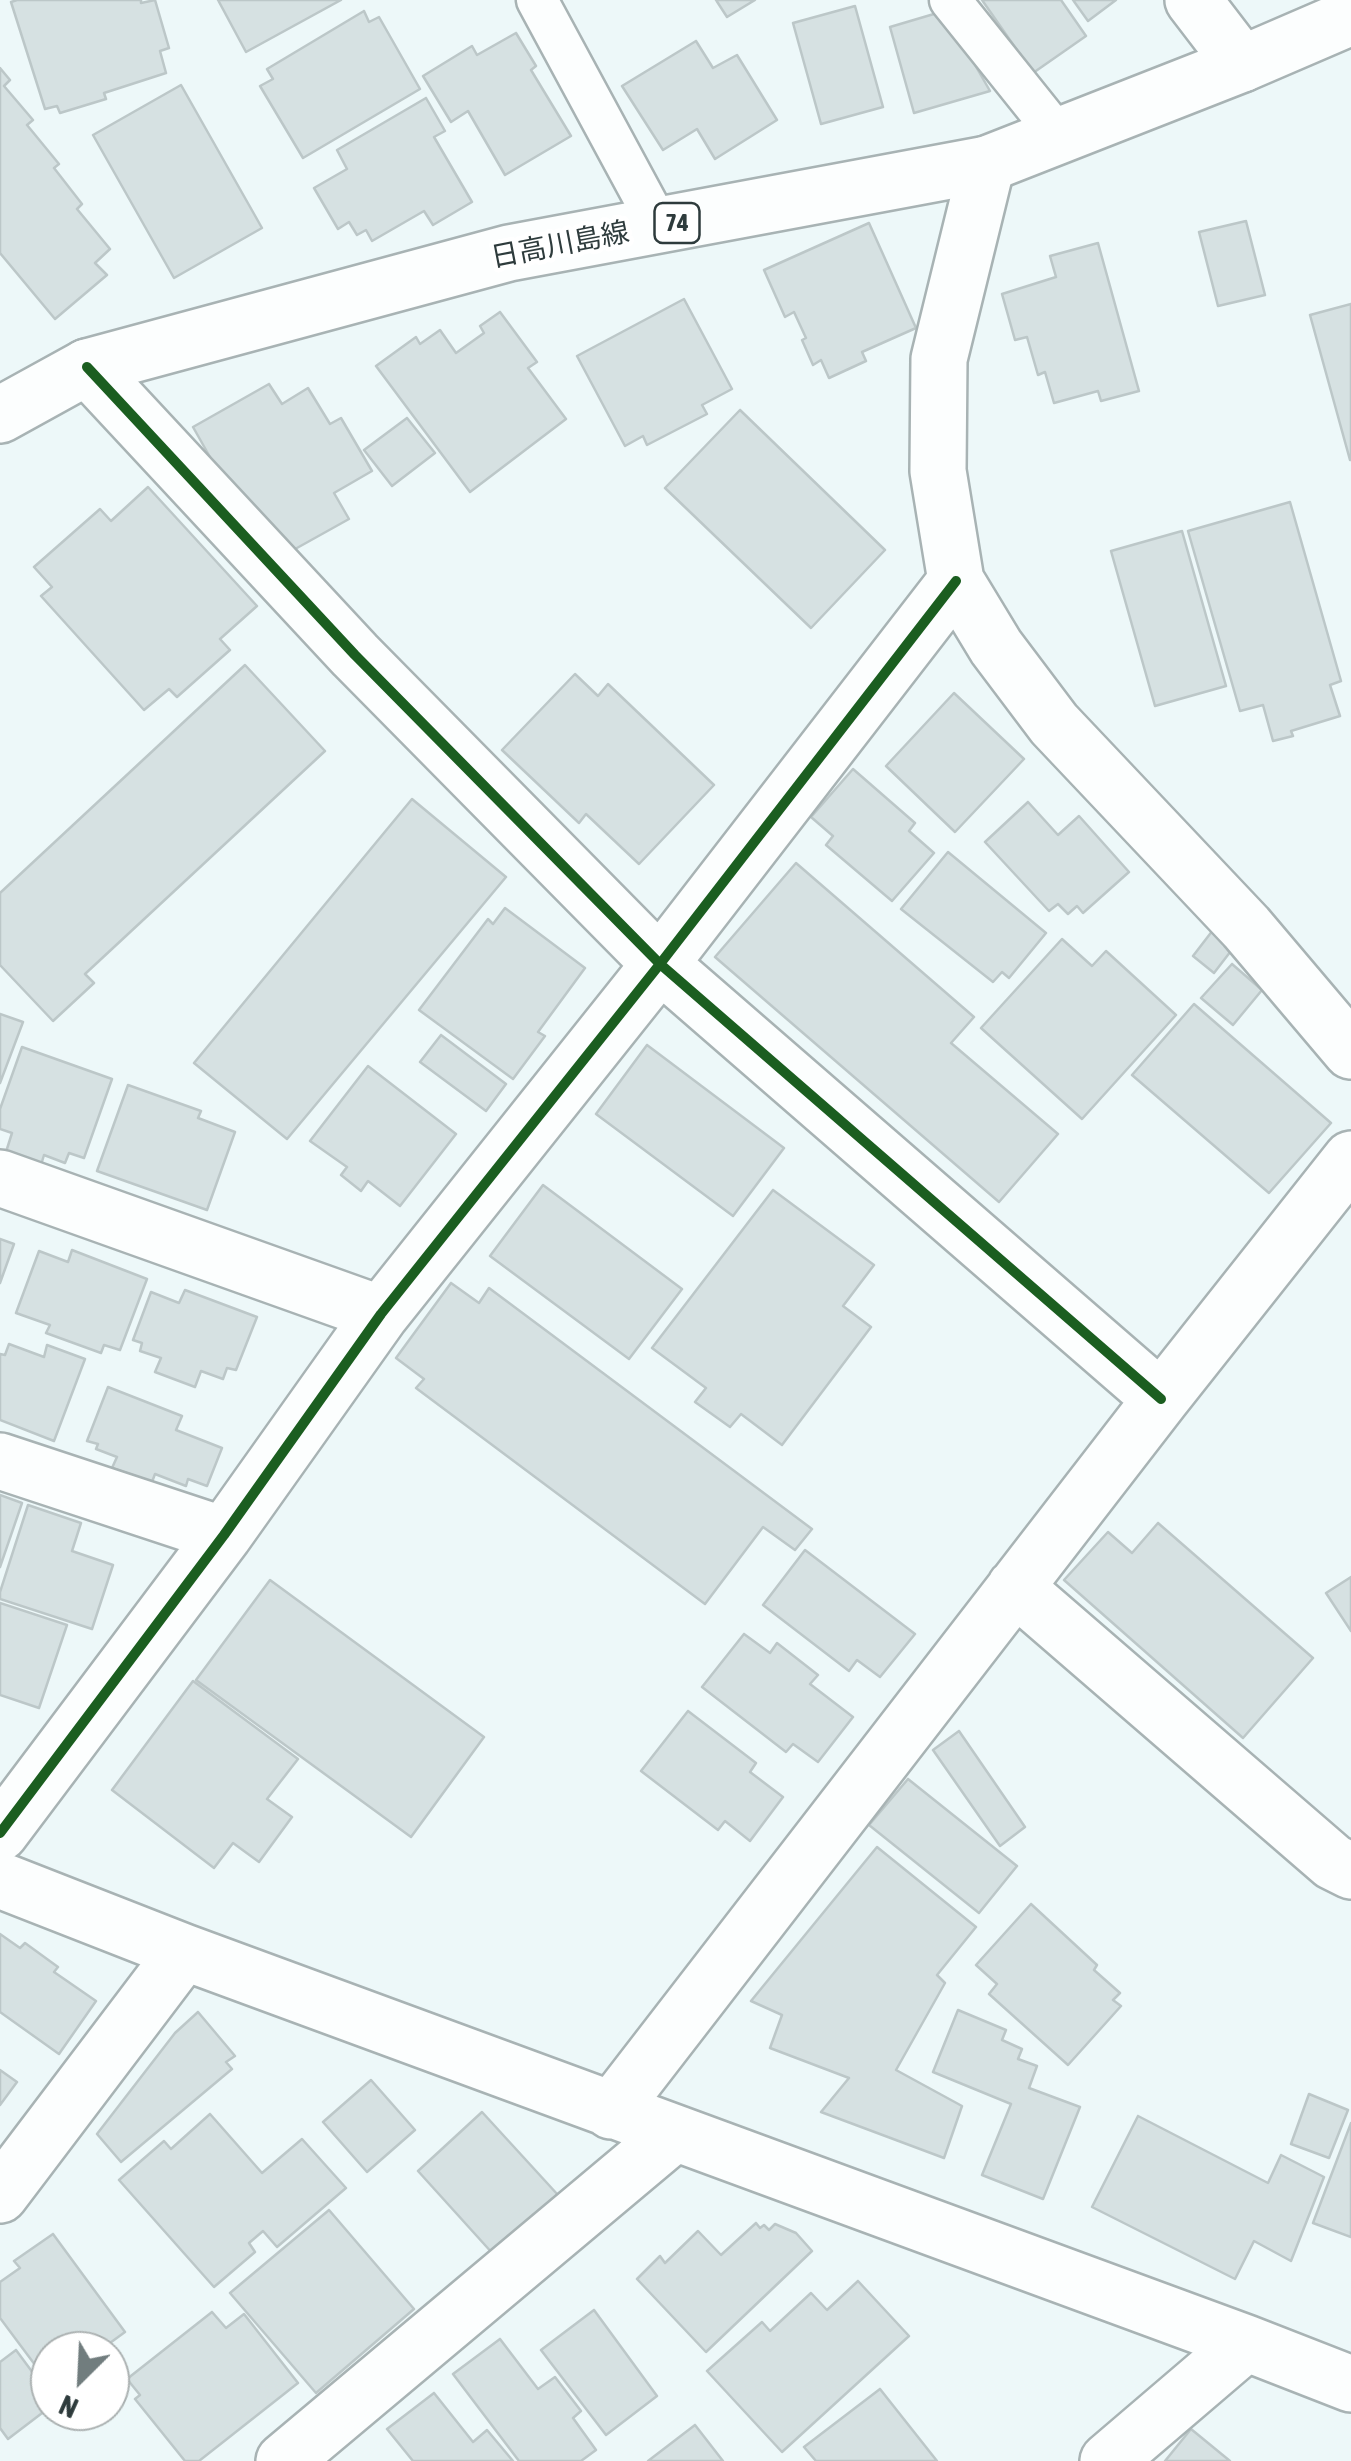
<!DOCTYPE html>
<html>
<head>
<meta charset="utf-8">
<style>
	body { margin:0 }
	#map { position:relative; width:1351px; height:2461px; overflow:hidden; background:#edf8f9; font-family:"Asap Condensed",sans-serif }
	canvas { display:block }
	.north { position:absolute; left:30px; top:2331px; width:100px; height:100px; box-sizing:border-box; background:#fff; border:2px solid #abb1b1; border-radius:50%; rotate:204deg; font-size:28px; font-weight:700; line-height:40px; text-align:center; color:#2e3b3c }
	.north::after { content:''; display:block; margin:auto; width:35px; height:45px; background:#717d7e; clip-path:polygon(50% 0,100% 100%,50% 72%,0 100%) }
</style>
</head>
<body>
<div id="map">
<canvas width="1351" height="2461"></canvas>
<div class="north">N</div>
</div>
<script>
const c = document.querySelector('canvas').getContext('2d');
c.lineJoin = 'round';
function fill(path, color) { c.fillStyle = color; c.fill(path, 'evenodd'); }
const shape = rows => new Path2D(rows.map(r => 'M' + r).join(''));
function trace(path, color, width, dash) { c.strokeStyle = color; c.lineWidth = width; c.lineCap = dash ? 'butt' : 'round'; c.setLineDash(dash || []); c.stroke(path); }
function drawText(font, color, halo, rows, align = 'center') {
  c.font = font + ' "Asap Condensed","Noto Sans JP",sans-serif'; c.lineWidth = 9; c.setLineDash([]); c.textBaseline = 'middle'; c.strokeStyle = halo; c.fillStyle = color; for (const [text, x, y, turn = 0] of rows) {
    c.save(); c.translate(x, y); c.rotate((+turn || 0) * Math.PI / 180); c.textAlign = isNaN(turn) ? turn : align; if (halo) c.strokeText(text, 0, 0); c.fillText(text, 0, 0); c.restore();
  }
}
const building = shape([
	[17,0,141,0,141,3,155,0,169,48,160,51,166,73,104,93,106,99,60,113,57,106,45,109,11,2,17,0],
	[218,0,341,0,246,52,218,0],
	[716,0,755,0,727,17,716,0],
	[982,0,1061,0,1086,36,1033,73,982,0],
	[1073,0,1116,0,1088,21,1073,0],
	[855,6,883,107,821,124,793,23,855,6],
	[364,11,369,22,379,17,420,89,303,158,260,86,273,79,267,69,364,11],
	[944,11,990,91,914,113,890,27,944,11],
	[516,33,536,66,531,70,571,136,505,175,468,111,451,122,423,76,472,46,477,55,516,33],
	[696,41,713,68,737,55,777,120,715,159,697,129,663,150,622,86,696,41],
	[0,68,10,80,4,86,33,120,27,125,59,164,54,168,82,204,77,209,110,249,95,263,107,275,55,319,0,253,0,68],
	[181,85,262,228,174,278,93,135,181,85],
	[426,98,445,131,434,137,472,202,433,225,424,211,372,241,366,230,357,235,349,222,338,229,314,188,347,169,337,150,426,98],
	[1246,221,1265,295,1218,306,1199,232,1246,221],
	[869,223,916,328,862,352,866,361,829,378,821,360,813,365,802,340,806,338,794,312,785,317,764,270,869,223],
	[1098,243,1139,391,1101,401,1098,391,1054,403,1045,372,1038,375,1027,337,1015,340,1002,294,1056,277,1050,256,1098,243],
	[684,299,732,389,702,405,707,414,647,445,643,436,625,446,577,356,684,299],
	[1351,304,1351,460,1350,460,1310,315,1351,304],
	[500,312,537,362,528,368,566,419,470,492,376,366,416,337,420,344,440,330,456,353,484,333,480,326,500,312],
	[269,384,282,404,308,388,330,424,341,418,372,471,334,493,349,519,279,558,249,526,193,427,269,384],
	[740,410,885,550,811,628,665,488,740,410],
	[407,418,435,453,392,486,364,450,407,418],
	[148,487,257,606,220,639,230,650,177,697,169,689,144,710,41,596,52,587,34,567,100,509,111,521,148,487],
	[1290,502,1341,681,1330,685,1340,716,1291,731,1293,736,1273,741,1263,705,1240,711,1188,531,1290,502],
	[1182,531,1226,686,1155,706,1111,551,1182,531],
	[245,665,325,751,85,974,94,983,53,1021,0,965,0,893,245,665],
	[575,674,598,696,608,684,714,785,639,864,586,814,579,823,502,750,575,674],
	[954,693,1024,759,955,832,886,766,954,693],
	[853,769,915,823,909,831,934,853,892,901,826,845,833,836,811,817,853,769],
	[412,799,506,877,287,1139,194,1063,412,799],
	[1028,802,1058,835,1079,816,1129,872,1083,913,1077,906,1068,914,1058,904,1049,911,985,842,1028,802],
	[948,852,1046,933,1009,978,1002,972,993,982,901,909,948,852],
	[796,863,974,1017,951,1043,1058,1134,999,1202,715,957,796,863],
	[505,908,585,968,538,1032,545,1036,513,1079,419,1010,488,919,493,924,505,908],
	[1213,930,1234,947,1214,973,1193,956,1213,930],
	[1062,939,1092,966,1106,951,1176,1015,1082,1119,981,1028,1062,939],
	[1232,964,1262,990,1233,1025,1201,998,1232,964],
	[1194,1004,1331,1123,1269,1193,1132,1075,1194,1004],
	[0,1014,23,1022,0,1083,0,1014],
	[441,1035,506,1084,486,1111,420,1062,441,1035],
	[647,1045,784,1148,733,1216,596,1114,647,1045],
	[22,1047,112,1079,84,1158,69,1153,65,1163,44,1155,41,1165,6,1152,12,1133,0,1129,0,1109,22,1047],
	[368,1066,456,1134,400,1206,368,1181,361,1191,341,1175,347,1167,310,1141,368,1066],
	[128,1085,201,1111,198,1118,235,1132,207,1210,97,1171,128,1085],
	[543,1185,682,1289,629,1359,490,1256,543,1185],
	[773,1190,874,1265,843,1306,871,1327,782,1445,741,1414,730,1427,695,1402,706,1388,652,1348,773,1190],
	[0,1239,14,1244,0,1283,0,1239],
	[72,1250,147,1279,120,1350,104,1345,101,1353,46,1333,50,1325,16,1313,39,1251,68,1262,72,1250],
	[451,1283,479,1303,489,1288,812,1529,795,1550,763,1527,705,1604,416,1388,424,1379,396,1358,451,1283],
	[185,1290,257,1317,236,1370,227,1368,223,1379,201,1371,195,1387,155,1372,161,1358,140,1351,142,1343,133,1340,151,1292,179,1303,185,1290],
	[9,1344,44,1357,47,1345,85,1359,54,1441,0,1420,0,1354,5,1355,9,1344],
	[108,1387,182,1416,176,1430,222,1448,207,1486,188,1479,186,1486,155,1474,152,1482,112,1468,117,1457,96,1449,98,1444,87,1441,108,1387],
	[0,1495,22,1503,0,1567,0,1495],
	[28,1505,81,1523,72,1551,113,1565,92,1629,0,1599,0,1592,28,1505],
	[1158,1523,1313,1658,1243,1738,1064,1580,1108,1532,1132,1553,1158,1523],
	[805,1550,915,1634,880,1677,857,1660,849,1671,763,1605,805,1550],
	[1351,1577,1351,1631,1326,1593,1351,1577],
	[270,1580,484,1737,411,1837,196,1680,270,1580],
	[0,1603,67,1625,39,1708,0,1695,0,1603],
	[744,1634,770,1653,777,1643,818,1675,810,1684,853,1717,818,1762,793,1744,786,1752,702,1687,744,1634],
	[193,1681,298,1759,267,1799,292,1817,259,1862,233,1843,214,1868,112,1790,193,1681],
	[688,1711,756,1763,750,1772,783,1797,750,1841,725,1821,718,1830,641,1771,688,1711],
	[959,1731,1025,1827,1000,1846,933,1750,959,1731],
	[908,1779,1017,1866,979,1913,869,1825,908,1779],
	[877,1847,976,1927,937,1975,945,1983,896,2070,962,2106,944,2158,821,2112,849,2078,770,2048,782,2015,751,2001,877,1847],
	[1031,1904,1097,1965,1094,1970,1120,1993,1113,2000,1121,2006,1068,2065,989,1994,997,1984,976,1965,1031,1904],
	[0,1934,20,1948,25,1943,58,1967,54,1972,96,2001,59,2054,0,2012,0,1934],
	[958,2010,1006,2030,1002,2040,1022,2049,1018,2059,1037,2066,1029,2088,1080,2107,1043,2199,982,2175,1011,2104,933,2072,958,2010],
	[198,2012,235,2056,226,2062,232,2069,121,2162,97,2134,175,2033,198,2012],
	[0,2070,17,2082,0,2105,0,2070],
	[371,2080,415,2130,367,2172,323,2122,371,2080],
	[1309,2094,1348,2110,1329,2158,1291,2144,1309,2094],
	[482,2112,558,2195,494,2255,418,2171,482,2112],
	[210,2114,262,2173,302,2139,346,2188,277,2247,263,2231,249,2243,255,2252,214,2287,119,2180,164,2141,171,2149,210,2114],
	[1138,2116,1268,2183,1281,2155,1324,2177,1291,2261,1254,2241,1235,2279,1092,2207,1138,2116],
	[1351,2123,1351,2237,1313,2223,1351,2123],
	[329,2210,414,2309,316,2393,230,2293,329,2210],
	[756,2223,760,2228,764,2225,769,2230,775,2224,796,2233,812,2251,706,2352,637,2279,660,2256,665,2263,698,2231,721,2255,756,2223],
	[53,2234,125,2332,99,2351,50,2351,50,2385,0,2318,0,2282,20,2268,14,2261,53,2234],
	[858,2281,909,2336,782,2452,707,2371,762,2322,770,2331,811,2293,827,2310,858,2281],
	[594,2310,657,2396,606,2435,541,2350,594,2310],
	[212,2312,226,2328,244,2314,298,2383,199,2461,185,2461,135,2399,140,2395,127,2379,212,2312],
	[500,2339,538,2389,555,2377,581,2411,573,2418,596,2450,581,2461,519,2461,453,2374,500,2339],
	[16,2350,50,2396,50,2407,8,2439,0,2428,0,2362,16,2350],
	[880,2389,937,2461,816,2461,804,2447,880,2389],
	[434,2393,473,2442,487,2430,513,2461,413,2461,387,2429,434,2393],
	[695,2425,723,2461,648,2461,695,2425],
	[1191,2429,1230,2461,1165,2461,1191,2429]
]);
fill(building, '#d6e1e2');
trace(building, '#bcc7c8', 2.5);
const service = shape([
	[537,0,659,226],
	[950,0,1059,136]
]);
const minor = shape([
	[1193,0,1242,64],
	[987,164,939,359,938,471,956,581,996,647,1054,724,1246,927,1351,1051],
	[87,367,355,655,660,964,1161,1399],
	[0,1178,381,1314],
	[0,1461,224,1535],
	[1015,1587,1333,1862,1351,1871],
	[0,1833,224,1535,381,1314,660,964,956,581],
	[0,1880,184,1952,1246,2343,1351,2384],
	[611,2111,1161,1399,1351,1159],
	[0,2195,184,1952],
	[284,2461,675,2133],
	[1108,2461,1246,2343]
]);
const primary = shape([
	[0,415,87,367,509,253,987,164,1242,64,1351,17]
]);
trace(service, '#a8b3b4', 45);
trace(minor, '#a8b3b4', 60);
trace(primary, '#a8b3b4', 60);
trace(service, '#fcfefe', 40);
trace(minor, '#fcfefe', 55);
trace(primary, '#fcfefe', 55);
trace(shape([
	[87,367,355,655,660,964,1161,1399],
	[0,1833,224,1535,381,1314,660,964,956,581]
]), '#1b5e20', 10);
for (const [x, y, w] of [
	[677,223,45]
]) { const box = new Path2D(); box.roundRect(x - w / 2, y - 20, w, 40, 8); c.fillStyle = '#fff'; c.fill(box); trace(box, '#2e3b3c', 2.5); }
drawText('bold 25px', '#2e3b3c', null, [
	["74",677,223]
]);
drawText('28px', '#2e3b3c', '#fff', [
	["日高川島線",560,245,-11]
]);
</script>
</body>
</html>
